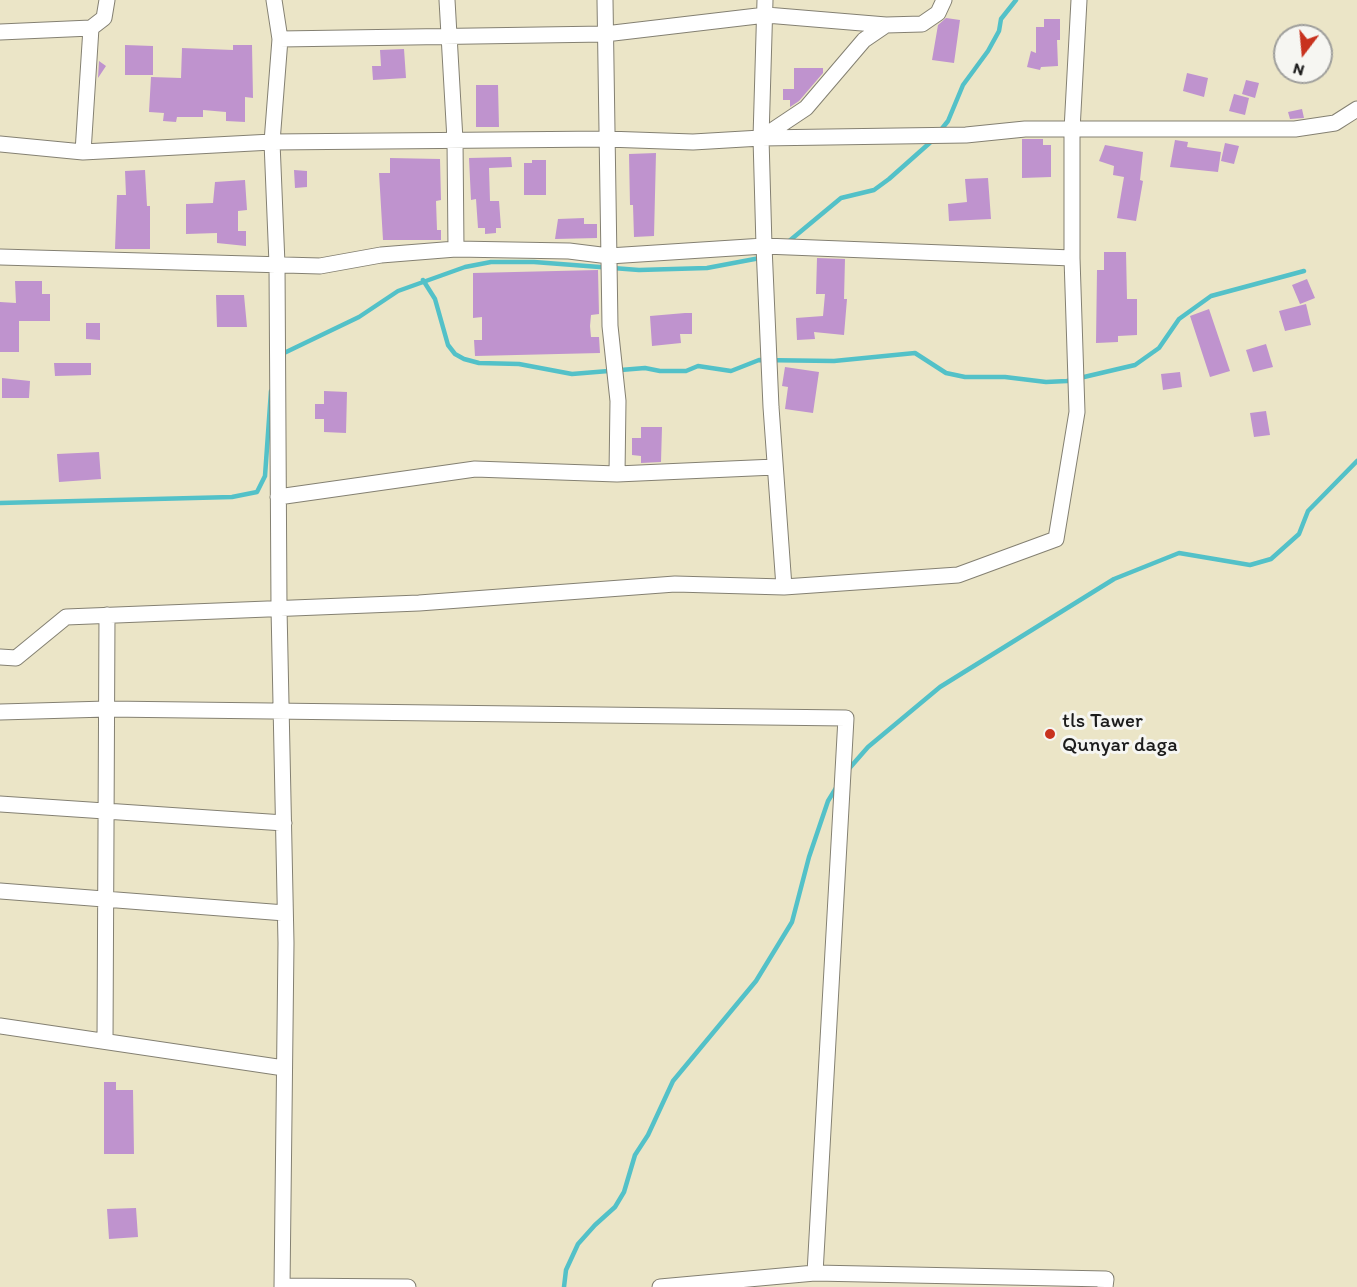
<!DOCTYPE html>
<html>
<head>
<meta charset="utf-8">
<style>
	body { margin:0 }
	#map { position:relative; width:1357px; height:1287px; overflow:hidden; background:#ebe5c7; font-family:Itim,sans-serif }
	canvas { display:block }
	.north { position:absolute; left:1273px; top:24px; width:60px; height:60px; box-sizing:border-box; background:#f6f6f2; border:2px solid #9f9f9c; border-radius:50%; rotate:196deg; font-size:16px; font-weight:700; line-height:24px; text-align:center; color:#1c1c1c }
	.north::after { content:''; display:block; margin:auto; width:21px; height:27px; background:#c8321e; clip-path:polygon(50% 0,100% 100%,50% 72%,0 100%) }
</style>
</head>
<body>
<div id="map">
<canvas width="1357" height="1287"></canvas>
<div class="north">N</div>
</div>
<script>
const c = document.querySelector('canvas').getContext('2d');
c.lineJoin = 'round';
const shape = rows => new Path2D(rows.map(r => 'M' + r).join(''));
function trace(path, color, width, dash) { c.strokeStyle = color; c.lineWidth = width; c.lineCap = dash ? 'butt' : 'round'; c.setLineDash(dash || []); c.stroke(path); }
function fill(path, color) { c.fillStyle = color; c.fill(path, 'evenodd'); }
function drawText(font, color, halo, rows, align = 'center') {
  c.font = font + ' Itim,sans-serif'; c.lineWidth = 6; c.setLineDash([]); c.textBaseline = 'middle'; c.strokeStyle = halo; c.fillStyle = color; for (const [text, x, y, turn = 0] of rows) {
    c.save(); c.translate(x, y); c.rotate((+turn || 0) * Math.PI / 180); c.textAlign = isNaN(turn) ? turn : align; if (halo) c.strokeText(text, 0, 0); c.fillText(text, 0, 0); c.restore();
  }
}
trace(shape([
	[940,131,948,121,963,85,988,51,999,31,1001,19,1016,0],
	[788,242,841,198,874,190,889,179,933,140],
	[423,280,435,299,448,345,455,354,464,359,479,363,519,364,572,374,645,368,660,371,686,371,698,366,731,371,759,360,834,361,915,353,946,373,965,377,1005,377,1046,382,1067,381,1135,365,1159,348,1179,319,1211,296,1304,271],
	[282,354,359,317,398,291,465,267,491,262,534,262,639,270,707,268,760,258],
	[0,503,232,497,257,492,265,476,271,391],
	[847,771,868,747,940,687,1114,579,1179,553,1250,565,1271,559,1299,534,1308,511,1357,461],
	[564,1287,566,1270,578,1244,595,1225,615,1207,624,1192,635,1155,648,1135,673,1081,756,981,792,922,809,857,828,801,836,788]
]), '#53c1c8', 4.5);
fill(shape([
	[946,18,960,20,954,63,932,60,938,25],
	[1044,19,1060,19,1060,40,1057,40,1058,66,1041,67,1040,70,1027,67,1031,51,1036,53,1036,27,1044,27],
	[125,45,153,46,153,75,125,75],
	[233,45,252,45,253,98,245,97,245,122,226,121,226,112,203,110,203,117,177,117,176,122,163,121,164,113,149,112,151,77,181,78,182,48,233,50],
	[404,49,406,78,373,80,372,66,381,66,380,50],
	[99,61,106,66,98,78],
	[794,68,823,68,823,73,799,101,790,107,790,100,783,100,783,89,794,89],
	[1187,73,1208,78,1204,97,1183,91],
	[1246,80,1259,83,1255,98,1242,94],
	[476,85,498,85,499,127,476,127],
	[1234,94,1249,98,1245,115,1229,111],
	[1302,109,1304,118,1290,119,1288,112],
	[1022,139,1043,139,1043,145,1051,145,1051,177,1022,178],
	[1175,140,1188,142,1187,147,1221,152,1218,172,1170,167],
	[1225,143,1239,146,1234,164,1221,161],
	[1105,145,1143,152,1140,180,1143,181,1136,221,1117,218,1124,177,1113,175,1114,166,1099,161],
	[656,153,654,236,634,237,633,205,630,205,629,154],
	[511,157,512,167,489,168,490,201,499,201,501,228,496,228,496,233,485,234,485,228,478,228,476,199,471,200,469,158],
	[390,158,440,159,441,200,436,201,437,230,441,230,441,240,383,240,379,173,390,173],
	[532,160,546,160,546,195,524,195,524,163,532,163],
	[145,170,147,206,150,206,150,249,115,249,117,195,126,195,125,171],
	[294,170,307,171,307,187,295,188],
	[988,178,991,219,949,221,948,204,967,202,965,179],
	[245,180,247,210,238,211,238,231,246,231,246,246,217,243,217,233,186,234,186,204,213,203,215,182],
	[584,218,584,224,597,224,597,238,555,239,558,219],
	[1104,252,1126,252,1127,299,1137,299,1137,335,1118,336,1118,342,1096,343,1097,270,1104,270],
	[817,258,845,259,844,299,847,299,844,335,814,332,815,339,797,340,796,318,823,316,825,294,816,294],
	[598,270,599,314,591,315,590,326,591,337,599,337,600,353,475,356,474,340,482,340,482,317,473,318,473,273],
	[1307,279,1315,298,1300,304,1292,285],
	[15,281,42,281,42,294,50,294,50,321,19,321,19,352,0,352,0,302,16,303],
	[216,295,244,295,247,327,217,327],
	[1306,304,1311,325,1285,331,1279,311],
	[1209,309,1230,371,1210,377,1190,316],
	[685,313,692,313,692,334,680,334,681,343,652,346,650,316],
	[86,323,100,323,100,340,86,339],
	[1266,344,1273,367,1253,372,1246,350],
	[54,363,91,363,91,375,55,376],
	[785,367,819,372,813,413,785,409,788,387,782,386],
	[1180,372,1182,387,1163,390,1161,374],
	[2,378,30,381,29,398,2,398],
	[324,391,347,392,346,433,324,432,324,419,315,419,315,404,324,404],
	[1266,411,1270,435,1254,437,1250,413],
	[641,427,662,427,661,462,641,463,641,456,632,455,632,438,641,438],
	[99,452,101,479,59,482,57,454],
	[104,1082,116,1082,116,1090,133,1090,134,1154,104,1154],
	[136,1208,138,1237,109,1239,107,1209]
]), '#bf93ce');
const minor = shape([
	[274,0,280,39,272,142,277,264,279,608,286,943,282,1287],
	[447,0,455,140,456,249],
	[605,0,610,326,618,401,617,474],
	[765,0,761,138,764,246,771,407,784,587],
	[91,28,83,152,272,142,606,139,693,142,761,138,966,135,1025,129,1295,129,1335,123,1357,109],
	[0,32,91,28,104,18,107,0],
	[280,39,605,34,766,15,886,25],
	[761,138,806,108,864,40,886,25,922,24,938,13,944,0],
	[0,144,83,152],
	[0,257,320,266,381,255,456,249,569,251,609,256,764,246,1072,258],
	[278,497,475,469,617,474,775,467],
	[0,657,16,658,66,617,419,603,675,584,784,587,958,575,1056,539,1077,412,1072,258,1072,130,1079,0],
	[0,712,107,709,846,718,815,1273],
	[0,804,284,823],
	[0,891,285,913],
	[0,1026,284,1068],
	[105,1041,107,615],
	[282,1286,408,1287],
	[660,1287,815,1273,1106,1279,1105,1287]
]);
trace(minor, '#848072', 17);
trace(minor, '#fff', 15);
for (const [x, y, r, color] of [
	[1050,734,6,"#c8321e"]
]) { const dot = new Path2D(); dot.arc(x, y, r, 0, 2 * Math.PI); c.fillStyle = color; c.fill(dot); trace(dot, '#f6f6f2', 2); }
drawText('21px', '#1c1c1c', '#f6f6f2', [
	["tls Tawer",1062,722],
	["Qunyar daga",1062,746]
], 'left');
</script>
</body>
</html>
